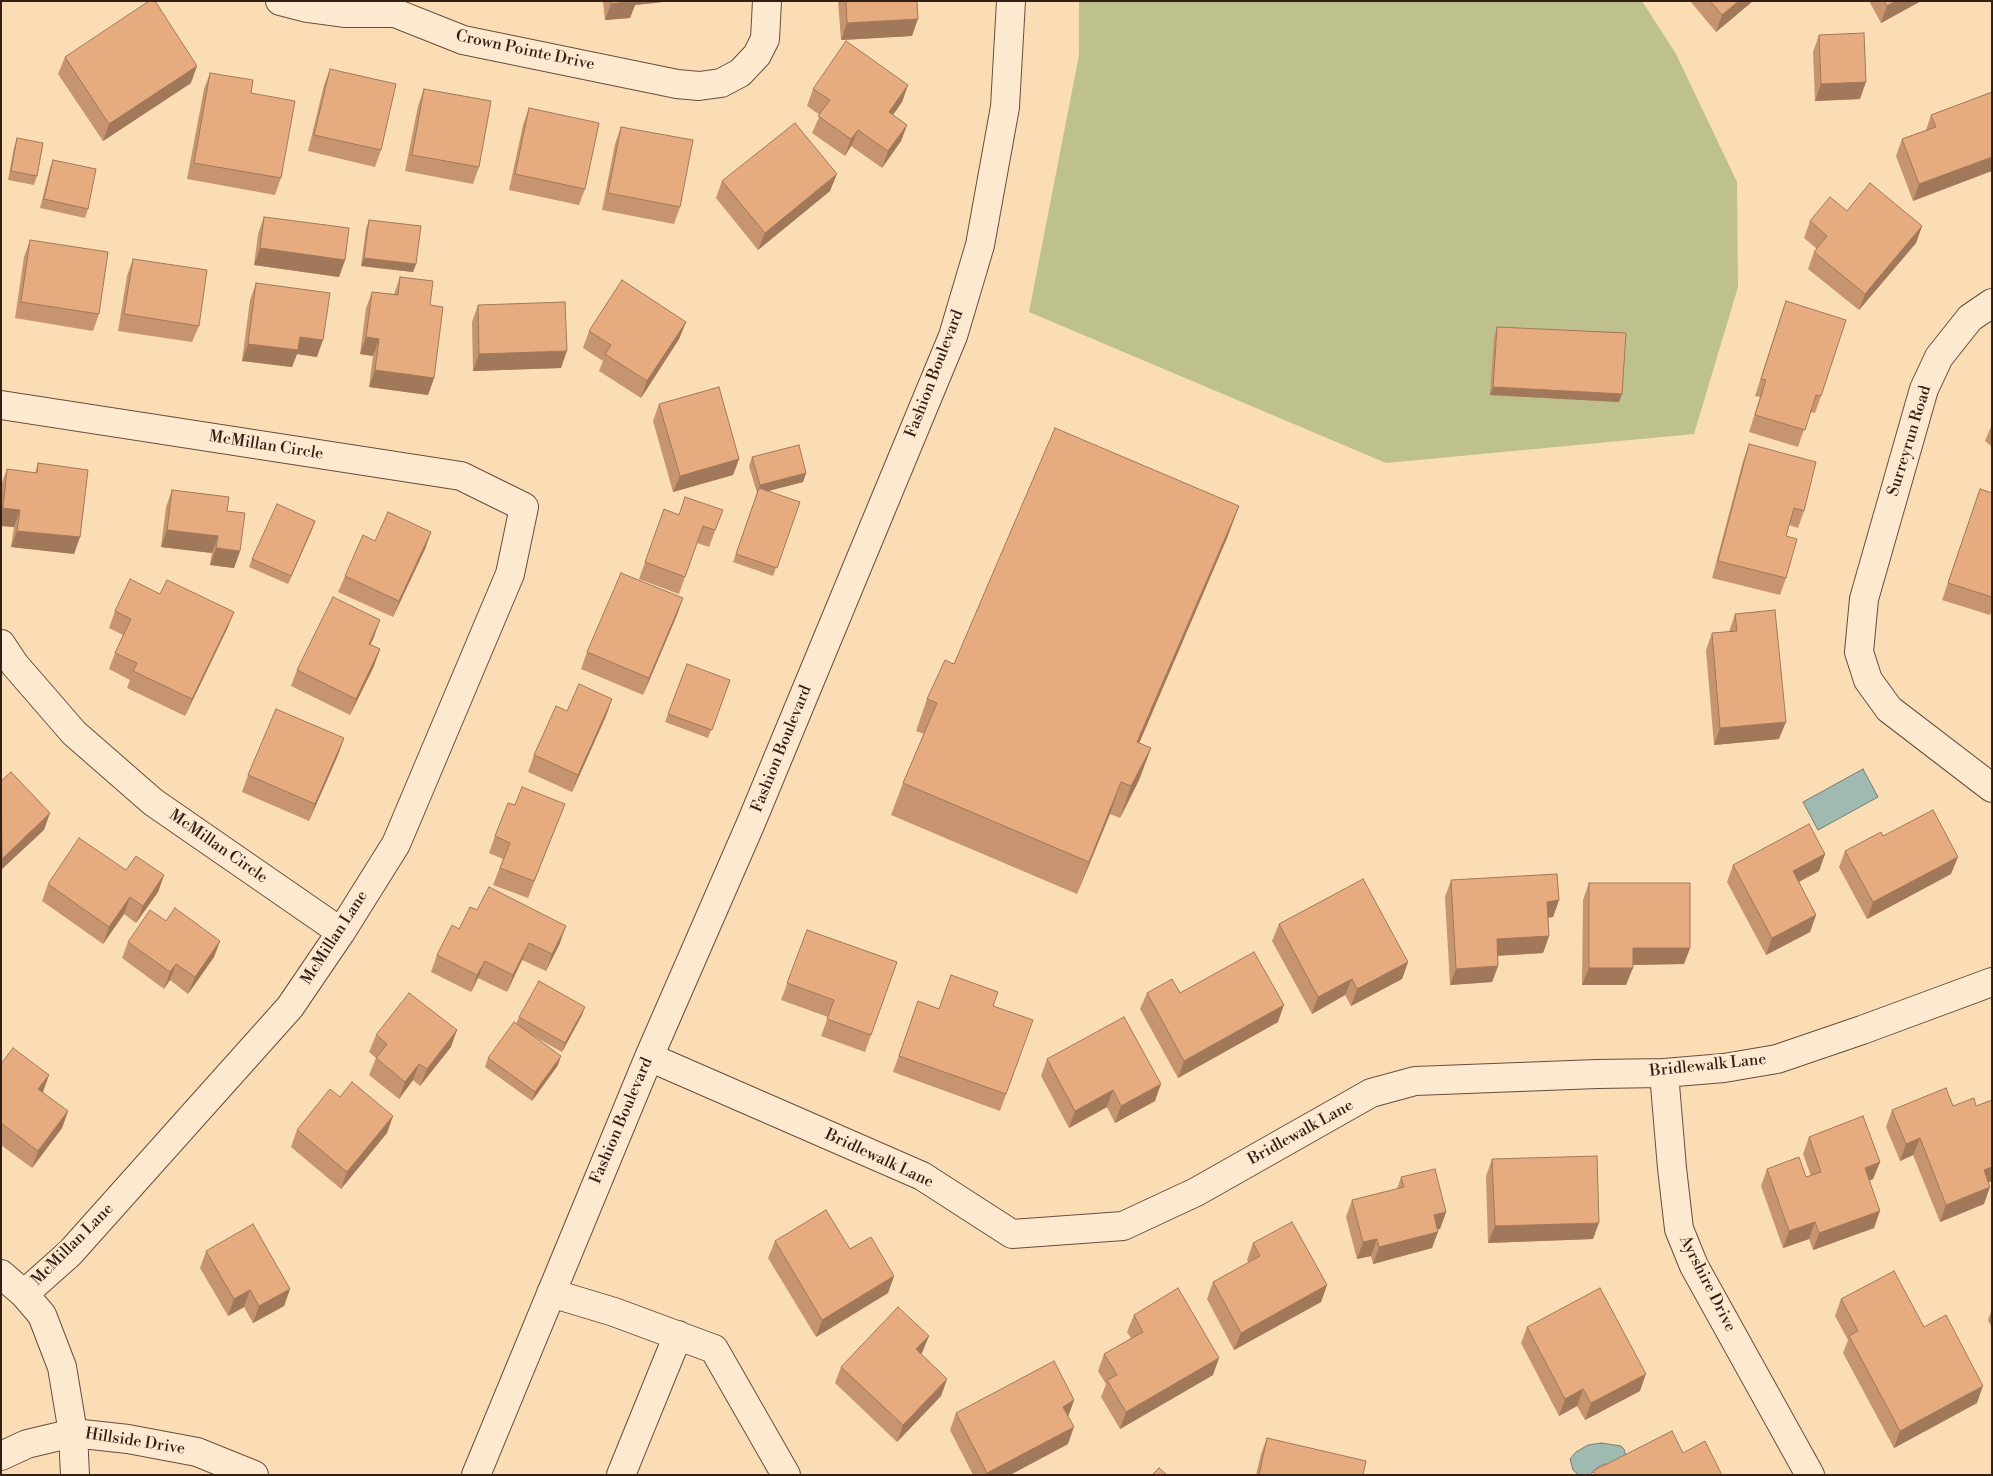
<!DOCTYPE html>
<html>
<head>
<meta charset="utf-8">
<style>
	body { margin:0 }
	#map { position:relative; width:1993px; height:1476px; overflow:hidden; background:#fbddb5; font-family:"Libre Bodoni",serif }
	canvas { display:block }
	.frame { position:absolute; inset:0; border:2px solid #341f17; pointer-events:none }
</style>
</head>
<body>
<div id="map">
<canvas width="1993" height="1476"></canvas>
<div class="frame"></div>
</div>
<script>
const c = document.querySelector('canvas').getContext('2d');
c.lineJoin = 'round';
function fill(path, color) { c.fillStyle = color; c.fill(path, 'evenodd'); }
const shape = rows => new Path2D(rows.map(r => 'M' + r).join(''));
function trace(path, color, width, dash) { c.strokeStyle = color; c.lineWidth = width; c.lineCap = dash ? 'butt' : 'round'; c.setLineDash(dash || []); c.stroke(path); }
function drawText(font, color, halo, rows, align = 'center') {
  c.font = font + ' "Libre Bodoni",serif'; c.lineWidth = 5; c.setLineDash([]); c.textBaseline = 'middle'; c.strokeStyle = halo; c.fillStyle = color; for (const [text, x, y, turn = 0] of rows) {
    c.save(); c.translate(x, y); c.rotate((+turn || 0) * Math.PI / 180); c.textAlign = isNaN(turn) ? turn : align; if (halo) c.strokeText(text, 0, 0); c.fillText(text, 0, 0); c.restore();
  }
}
fill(shape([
	[1079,1,1642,1,1676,54,1737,182,1738,287,1694,434,1386,463,1029,312,1079,55]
]), '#bec18d');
const water = shape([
	[1863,769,1878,797,1818,830,1803,802,1863,769],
	[1601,1443,1621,1446,1624,1449,1626,1457,1613,1466,1604,1464,1598,1467,1590,1475,1579,1475,1573,1470,1570,1459,1576,1452,1588,1445,1601,1443]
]);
fill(water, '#9fbbb1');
trace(water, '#747d73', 1);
const minor = shape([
	[280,1,307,8,344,13,395,13,463,40,677,84,699,86,721,83,740,73,757,55,765,39,767,1],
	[1992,303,1970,318,1939,357,1924,389,1864,599,1859,652,1868,680,1889,709,1992,788],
	[1,405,461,476,524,507,510,574,396,844,341,932,290,1007,70,1253,24,1294],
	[1,644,15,665,74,733,153,802,341,932],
	[649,1057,922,1176,1012,1234,1123,1226,1196,1192,1371,1093,1415,1081,1597,1074,1664,1073,1724,1068,1777,1059,1862,1030,1992,982],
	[1664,1073,1672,1168,1679,1229,1694,1266,1810,1475],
	[1,1274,24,1294,42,1315,62,1367,73,1433,128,1439,197,1452,254,1475],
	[551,1293,614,1312,714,1349,786,1475],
	[1,1456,27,1444,73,1433,75,1475],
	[476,1475,649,1057,751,823,953,336,980,245,1005,107,1011,1],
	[621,1475,678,1335]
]);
trace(minor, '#664e3e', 30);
trace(minor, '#fce9cf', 28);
fill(shape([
	[603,1,672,1,635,5,630,18,605,20],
	[838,1,917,1,912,36,841,40],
	[1690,1,1753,1,1716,32],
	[1869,1,1921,1,1881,23],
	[1819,35,1860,99,1815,101,1813,52],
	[65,57,191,83,103,141,58,74],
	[330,69,381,150,375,167,308,151,324,85],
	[210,73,251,93,281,178,275,195,187,179,204,89],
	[908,85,902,102,893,115,907,125,901,141,882,168,851,146,845,156,812,133,820,115,807,106,813,89],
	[424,89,479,167,473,184,405,171,418,106],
	[1992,92,1913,201,1896,156,1902,139,1926,130,1931,115],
	[529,108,585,189,579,205,509,190,523,125],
	[621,127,680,207,674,224,602,210,615,144],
	[17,138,37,176,34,185,8,180,14,147],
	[53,160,88,209,85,218,40,208,50,168],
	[722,181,830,191,758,250,716,198],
	[1847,211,1922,226,1916,243,1859,310,1808,269,1814,252,1817,249,1804,238,1810,221],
	[264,217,345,260,339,277,254,265,258,234],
	[369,220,416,264,413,272,361,266,366,229],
	[30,240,99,314,93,331,15,318,24,257],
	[133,259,199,326,192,342,118,331,127,276],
	[400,277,430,305,434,378,428,395,369,387,373,356,360,354,366,308,372,292,394,294],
	[256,283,317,357,297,354,292,367,242,361,250,300],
	[1786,301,1821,396,1815,413,1810,412,1798,447,1749,432,1760,397,1755,396,1780,318],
	[478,305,561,368,473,371,472,322],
	[686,322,679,339,641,398,599,371,603,361,583,348,589,331],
	[1497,327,1619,402,1490,395,1494,336],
	[659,404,739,459,733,475,673,492,653,421],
	[1992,424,1992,447,1985,441],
	[1749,444,1804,511,1798,528,1789,525,1786,536,1786,578,1780,595,1712,578,1743,461],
	[752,457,806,473,803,482,767,491,800,502,773,576,733,562,757,493,749,466],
	[38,463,80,537,74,554,11,547,14,527,1,526,1,485,7,469,35,473],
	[1980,489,1992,493,1992,609,1990,615,1942,600],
	[172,490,240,551,234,568,210,565,212,553,161,547,166,507],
	[1239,506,1227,538,1139,743,1151,748,1139,780,1120,818,1110,814,1077,894,891,815,903,783,924,734,916,731,927,699,954,664],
	[664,509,679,515,723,510,709,547,697,543,679,594,639,579],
	[315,521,288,584,249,567,252,559],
	[431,532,425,549,393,617,338,592,345,576,375,541],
	[160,594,234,612,227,629,185,716,127,688,130,680,109,669,115,653,123,635,109,628,115,611],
	[683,598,677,615,643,695,581,669,587,652],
	[1735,614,1779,739,1714,745,1706,650,1712,633,1729,632],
	[374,637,370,644,380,649,374,666,350,715,291,686,297,670],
	[730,680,708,738,665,722,668,714],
	[612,699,606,716,572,792,528,772,534,755,567,711],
	[344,738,338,755,309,821,242,792,248,775],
	[565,804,528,898,493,885,503,859,489,853,495,836,515,805],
	[1845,851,1951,874,1867,919,1839,867],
	[1825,854,1819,871,1799,882,1816,915,1810,932,1766,955,1727,882,1733,865],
	[126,870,164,875,158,892,136,923,124,914,103,944,42,901,48,884],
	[1451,880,1559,900,1553,917,1548,918,1549,936,1543,953,1498,956,1498,966,1492,982,1450,985,1445,897],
	[1589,883,1690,948,1684,964,1633,965,1626,985,1582,985,1583,900],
	[477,910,560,943,546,971,522,960,507,992,478,978,471,992,431,972,437,955,459,929],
	[166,921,220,941,214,957,188,994,170,980,164,989,122,958,128,942],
	[1279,924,1408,962,1402,979,1351,1006,1345,995,1312,1014,1272,941],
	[807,930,897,962,865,1052,821,1036,828,1017,781,1000],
	[1147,993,1180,993,1278,1022,1178,1078,1140,1009],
	[918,1001,939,1009,993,1006,1033,1020,1000,1111,893,1072],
	[582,1015,562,1052,530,1034,558,1065,532,1101,485,1067,488,1058,516,1024,519,1017],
	[376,1035,451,1047,420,1086,413,1080,399,1099,369,1075,376,1058,369,1052],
	[1047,1059,1155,1101,1115,1123,1107,1107,1069,1128,1041,1076],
	[1,1064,68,1111,62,1128,32,1168,1,1145],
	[340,1097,393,1116,387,1133,341,1189,291,1147,297,1130],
	[1992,1100,1992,1181,1988,1183,1984,1204,1940,1222,1913,1155,1900,1161,1886,1127,1892,1110,1953,1106,1976,1106],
	[1809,1137,1880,1162,1873,1179,1869,1181,1874,1228,1813,1250,1809,1239,1783,1248,1761,1186,1767,1169,1806,1177,1811,1176,1803,1154],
	[1492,1159,1593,1239,1488,1243,1486,1176],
	[1401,1177,1446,1212,1440,1229,1438,1229,1432,1248,1373,1264,1371,1256,1357,1259,1346,1217,1352,1200,1397,1189],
	[775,1241,894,1276,888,1293,816,1337,768,1258],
	[1253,1243,1327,1285,1321,1302,1234,1350,1207,1299,1213,1282,1249,1263,1247,1260],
	[206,1251,290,1289,284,1306,253,1323,244,1307,228,1316,200,1268],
	[1841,1299,1924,1327,1977,1403,1894,1448,1843,1353,1848,1340,1835,1316],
	[1992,1308,1992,1328,1988,1320],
	[1134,1315,1213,1375,1120,1429,1101,1397,1106,1384,1098,1371,1104,1354,1131,1338,1127,1332],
	[1527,1327,1640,1391,1585,1420,1577,1406,1559,1416,1521,1343],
	[922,1353,921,1354,947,1379,941,1396,897,1442,835,1383,841,1367],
	[1074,1400,1068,1417,1068,1444,1010,1475,973,1475,950,1430,956,1413],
	[1267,1438,1363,1475,1256,1475,1261,1454]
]), '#c6946e');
fill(shape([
	[672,1,635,5,630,18,605,20,611,4,630,2],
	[1739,1,1753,1,1716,32,1722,15],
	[1896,1,1921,1,1881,23,1887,6],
	[918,19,912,36,841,40,847,23],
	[197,66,191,83,103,141,109,124],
	[1866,82,1860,99,1815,101,1821,84],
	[908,85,902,102,883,129,889,112],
	[907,125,901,141,882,168,888,151],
	[858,130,851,146,845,156,851,139],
	[1992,157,1992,171,1913,201,1919,184],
	[837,174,830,191,758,250,765,233],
	[1922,226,1916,243,1859,310,1865,294],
	[260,248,345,260,339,277,254,265],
	[364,258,416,264,413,272,361,266],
	[686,322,679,339,641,398,647,381],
	[300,337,323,340,317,357,297,354,292,367,242,361,248,344],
	[366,337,379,339,373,356,360,354],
	[567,351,561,368,473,371,479,354],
	[375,370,434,378,428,395,369,387],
	[1493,387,1622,394,1619,402,1490,395],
	[739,459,733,475,673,492,680,476],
	[806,473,803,482,757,494,760,485],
	[1239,506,1227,538,1126,774,1137,742],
	[3,508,20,510,14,527,1,526,1,512],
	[315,521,312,530,288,584,291,576],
	[167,530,218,536,212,553,161,547],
	[17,531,80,537,74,554,11,547],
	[431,532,425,549,393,617,399,601],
	[216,548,240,551,234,568,210,565],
	[683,598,677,615,643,695,649,678],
	[234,612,227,629,185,716,192,699],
	[380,620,374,637,363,660,369,644],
	[380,649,374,666,350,715,356,699],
	[612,699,606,716,572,792,578,775],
	[1786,722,1779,739,1714,745,1720,728],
	[344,738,338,755,309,821,315,804],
	[1151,748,1139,780,1120,818,1131,786],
	[1121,782,1110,814,1077,894,1089,862],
	[50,813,44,830,1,870,2,859],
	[1825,854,1819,871,1787,888,1793,871],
	[1958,857,1951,874,1867,919,1873,902],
	[164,875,158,892,136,923,143,906],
	[130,897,124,914,103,944,109,927],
	[1559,900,1553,917,1541,918,1547,902],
	[1816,915,1810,932,1766,955,1772,938],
	[566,926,560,943,546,971,552,954],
	[1549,936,1543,953,1491,956,1497,939],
	[220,941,214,957,188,994,195,977],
	[529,943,522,960,507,992,513,975],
	[1633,948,1690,948,1684,964,1627,965],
	[485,961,478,978,471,992,477,975],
	[1408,962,1402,979,1351,1006,1357,989],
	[176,964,170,980,164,989,170,972],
	[1498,966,1492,982,1450,985,1456,969],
	[1589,968,1633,968,1626,985,1582,985],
	[1352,979,1345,995,1312,1014,1318,997],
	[1284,1005,1278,1022,1178,1078,1184,1061],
	[585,1007,582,1015,562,1052,565,1043],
	[457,1030,451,1047,420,1086,427,1069],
	[561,1056,558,1065,532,1101,535,1092],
	[419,1064,413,1080,399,1099,405,1082],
	[49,1075,43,1092,32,1106,38,1089],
	[1161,1084,1155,1101,1115,1123,1121,1106],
	[1113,1090,1107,1107,1069,1128,1075,1111],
	[68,1111,62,1128,32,1168,38,1151],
	[393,1116,387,1133,341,1189,347,1172],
	[1920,1138,1913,1155,1900,1161,1906,1144],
	[1880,1162,1873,1179,1858,1185,1865,1168],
	[1992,1167,1992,1181,1977,1187,1984,1170],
	[1990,1187,1984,1204,1940,1222,1946,1205],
	[1880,1211,1874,1228,1813,1250,1819,1233],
	[1446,1212,1440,1229,1428,1232,1434,1215],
	[1815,1222,1809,1239,1783,1248,1789,1231],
	[1599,1223,1593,1239,1488,1243,1495,1226],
	[1438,1232,1432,1248,1373,1264,1379,1247],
	[1377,1239,1371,1256,1357,1259,1363,1242],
	[894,1276,888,1293,816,1337,822,1320],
	[1327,1285,1321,1302,1234,1350,1241,1333],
	[290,1289,284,1306,253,1323,259,1306],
	[250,1290,244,1307,228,1316,234,1299],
	[929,1336,922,1353,910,1366,916,1349],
	[1219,1358,1213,1375,1120,1429,1126,1412],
	[1646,1374,1640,1391,1585,1420,1591,1403],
	[947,1379,941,1396,897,1442,903,1425],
	[1983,1386,1977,1403,1894,1448,1900,1431],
	[1583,1389,1577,1406,1559,1416,1565,1399],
	[1074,1400,1068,1417,1063,1407],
	[1074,1427,1068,1444,1010,1475,987,1475,987,1473]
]), '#a1785a');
const building = shape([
	[149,1,155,1,197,66,109,124,65,57,149,1],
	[611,1,632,1,611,4,611,1],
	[846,1,917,1,918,19,847,23,846,1],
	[1710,1,1739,1,1722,15,1710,1],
	[1884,1,1896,1,1887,6,1884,1],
	[1864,33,1866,82,1821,84,1819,35,1864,33],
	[846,41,908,85,889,112,907,125,888,151,858,130,851,139,818,116,830,100,813,89,846,41],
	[330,69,396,84,381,150,314,135,330,69],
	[210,73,253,80,251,93,295,101,281,178,194,163,210,73],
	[424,89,491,101,479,167,412,155,424,89],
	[1992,92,1992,157,1919,184,1902,139,1936,127,1931,115,1992,92],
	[529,108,599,123,585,189,515,174,529,108],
	[795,123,837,174,765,233,722,181,795,123],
	[621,127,693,140,680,207,608,193,621,127],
	[17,138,43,143,37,176,11,171,17,138],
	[53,160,96,169,88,209,44,199,53,160],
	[1870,183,1922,226,1865,294,1814,252,1827,236,1810,221,1830,197,1847,211,1870,183],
	[264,217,349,228,345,260,260,248,264,217],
	[369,220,421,226,416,264,364,258,369,220],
	[30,240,108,252,99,314,21,302,30,240],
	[133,259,207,270,199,326,124,314,133,259],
	[400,277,433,281,430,305,443,307,434,378,375,370,379,339,366,337,372,292,398,295,400,277],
	[622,280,686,322,647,381,605,354,611,345,589,331,622,280],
	[256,283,330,293,323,340,300,337,298,350,248,344,256,283],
	[1786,301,1846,320,1821,396,1816,395,1805,430,1755,415,1766,380,1761,379,1786,301],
	[565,302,567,351,479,354,478,305,565,302],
	[1497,327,1626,333,1622,394,1493,387,1497,327],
	[719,387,739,459,680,476,659,404,719,387],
	[1055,428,1239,506,1137,742,1151,748,1131,786,1121,782,1089,862,903,783,937,703,927,699,945,660,954,664,1055,428],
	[1749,444,1816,462,1804,511,1794,508,1786,536,1797,539,1786,578,1718,561,1749,444],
	[799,445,806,473,760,485,752,457,799,445],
	[38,463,88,470,80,537,17,531,20,510,3,508,7,469,37,473,38,463],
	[759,488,800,502,777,568,736,554,759,488],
	[1980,489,1992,493,1992,597,1948,583,1980,489],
	[172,490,229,497,227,511,245,513,240,551,216,548,218,536,167,530,172,490],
	[685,497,723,510,715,530,703,526,685,577,645,562,664,509,679,515,685,497],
	[277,504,315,521,291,576,252,559,277,504],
	[388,512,431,532,399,601,345,576,363,535,375,541,388,512],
	[621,573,683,598,649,678,587,652,621,573],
	[130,579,160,594,167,580,234,612,192,699,133,671,137,663,115,653,131,619,115,611,130,579],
	[333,597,380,620,369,644,380,649,356,699,297,670,333,597],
	[1775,610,1786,722,1720,728,1712,633,1737,631,1735,614,1775,610],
	[687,664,730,680,712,730,668,714,687,664],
	[579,684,612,699,578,775,534,755,556,706,567,711,579,684],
	[276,709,344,738,315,804,248,775,276,709],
	[11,772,50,813,2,859,1,781,11,772],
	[522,787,565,804,534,881,500,868,510,843,495,836,508,803,515,805,522,787],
	[1933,810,1958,857,1873,902,1845,851,1881,832,1883,836,1933,810],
	[1809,824,1825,854,1793,871,1816,915,1772,938,1733,865,1809,824],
	[79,838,126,870,136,856,164,875,143,906,130,897,109,927,48,884,79,838],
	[1557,874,1559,900,1547,902,1549,936,1497,939,1498,966,1456,969,1451,880,1557,874],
	[1363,879,1408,962,1357,989,1352,979,1318,997,1279,924,1363,879],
	[1589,883,1690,883,1690,948,1633,948,1633,968,1589,968,1589,883],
	[489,887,566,926,552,954,529,943,513,975,485,961,477,975,437,955,452,925,459,929,470,907,477,910,489,887],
	[175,908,220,941,195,977,176,964,170,972,128,942,150,910,166,921,175,908],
	[807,930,897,962,871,1035,827,1019,834,1000,787,983,807,930],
	[1254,952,1284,1005,1184,1061,1147,993,1172,979,1180,993,1254,952],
	[951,975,998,992,993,1006,1033,1020,1006,1094,899,1056,918,1001,939,1009,951,975],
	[539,981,585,1007,565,1043,519,1017,539,981],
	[409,993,457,1030,427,1069,419,1064,405,1082,376,1058,387,1044,376,1035,409,993],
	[1124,1017,1161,1084,1121,1106,1113,1090,1075,1111,1047,1059,1124,1017],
	[514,1022,561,1056,535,1092,488,1058,514,1022],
	[13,1048,49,1075,38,1089,68,1111,38,1151,1,1123,1,1114,2,1113,1,1112,1,1064,13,1048],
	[352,1082,393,1116,347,1172,297,1130,330,1089,340,1097,352,1082],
	[1946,1088,1953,1106,1974,1098,1976,1106,1992,1100,1992,1167,1984,1170,1990,1187,1946,1205,1920,1138,1906,1144,1892,1110,1946,1088],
	[1863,1116,1880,1162,1865,1168,1880,1211,1819,1233,1815,1222,1789,1231,1767,1169,1799,1157,1806,1177,1821,1172,1809,1137,1863,1116],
	[1597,1156,1599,1223,1495,1226,1492,1159,1597,1156],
	[1435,1169,1446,1212,1434,1215,1438,1232,1379,1247,1377,1239,1363,1242,1352,1200,1404,1187,1401,1177,1435,1169],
	[826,1210,850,1249,871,1237,894,1276,822,1320,775,1241,826,1210],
	[1292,1222,1327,1285,1241,1333,1213,1282,1260,1256,1253,1243,1292,1222],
	[253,1224,290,1289,259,1306,250,1290,234,1299,206,1251,253,1224],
	[1894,1271,1924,1327,1946,1315,1983,1386,1900,1431,1849,1336,1858,1331,1841,1299,1894,1271],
	[1178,1288,1219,1358,1126,1412,1107,1380,1117,1375,1104,1354,1143,1332,1134,1315,1178,1288],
	[1600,1288,1646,1374,1591,1403,1583,1389,1565,1399,1527,1327,1600,1288],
	[898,1307,929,1336,916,1349,947,1379,903,1425,841,1367,898,1307],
	[1054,1361,1074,1400,1063,1407,1074,1427,987,1473,956,1413,1054,1361],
	[1672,1431,1683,1453,1705,1441,1722,1475,1595,1475,1593,1471,1672,1431],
	[1267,1438,1366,1461,1363,1475,1259,1475,1267,1438],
	[1159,1468,1167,1475,1152,1475,1159,1468]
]);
fill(building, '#e6ac80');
trace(building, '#a1785a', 1);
drawText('16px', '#341f17', '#fce9cf', [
	["Crown Pointe Drive",525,51,12],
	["Fashion Boulevard",935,374,-69],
	["Surreyrun Road",1910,441,-73],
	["McMillan Circle",266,446,9],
	["Fashion Boulevard",782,749,-68],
	["McMillan Circle",218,847,35],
	["McMillan Lane",335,938,-57],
	["Bridlewalk Lane",1708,1066,-6],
	["Fashion Boulevard",622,1121,-67],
	["Bridlewalk Lane",1301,1133,-29],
	["Bridlewalk Lane",879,1159,25],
	["McMillan Lane",73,1245,-45],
	["Ayrshire Drive",1707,1284,63],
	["Hillside Drive",135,1442,9]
]);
</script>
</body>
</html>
